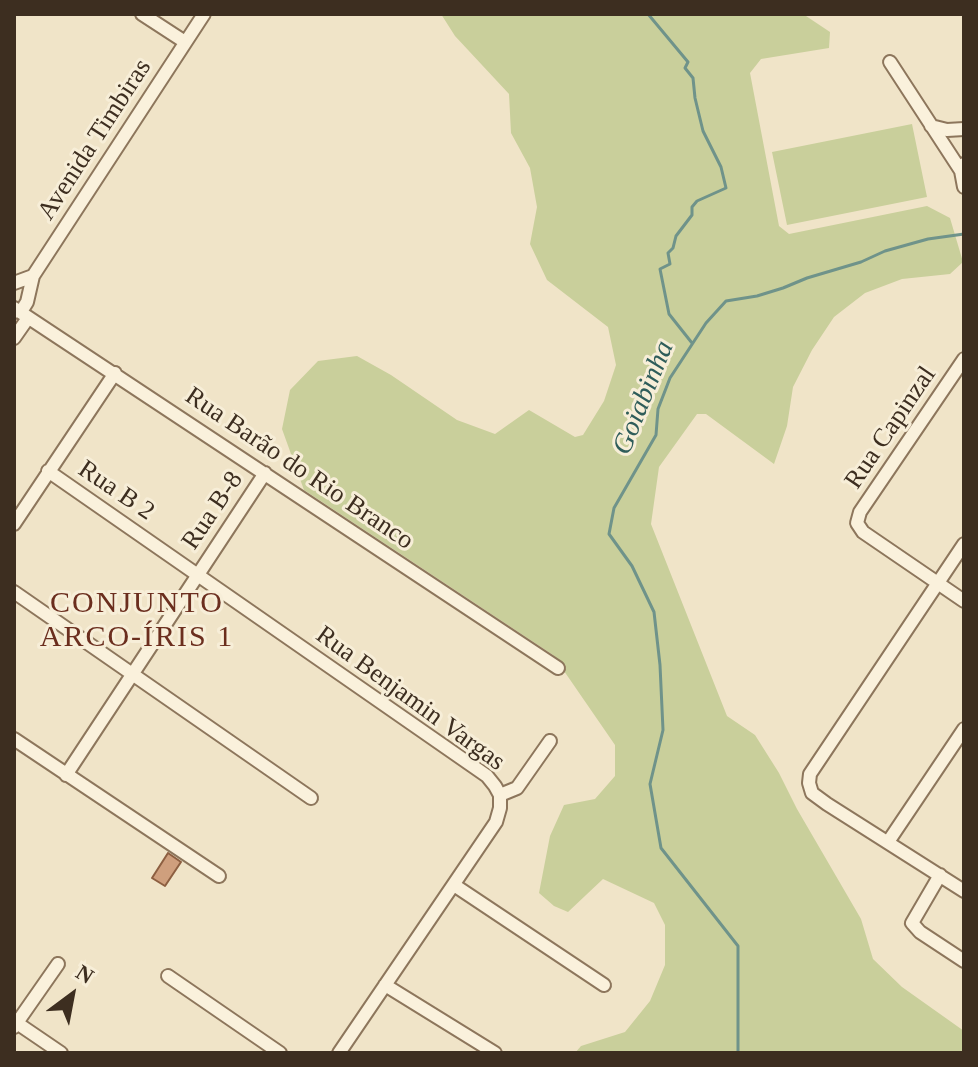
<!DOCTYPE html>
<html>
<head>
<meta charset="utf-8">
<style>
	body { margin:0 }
	#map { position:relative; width:978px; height:1067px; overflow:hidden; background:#f0e4c8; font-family:Georgia,serif }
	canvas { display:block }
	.frame { position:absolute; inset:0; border:16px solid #3d2e20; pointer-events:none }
	.north { position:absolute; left:32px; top:955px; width:80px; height:80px; -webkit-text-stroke:6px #f7eed8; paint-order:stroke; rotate:32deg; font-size:22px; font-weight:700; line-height:32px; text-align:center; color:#3d2e20 }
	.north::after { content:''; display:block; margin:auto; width:28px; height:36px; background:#3d2e20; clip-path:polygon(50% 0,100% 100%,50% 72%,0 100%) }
</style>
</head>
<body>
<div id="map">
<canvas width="978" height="1067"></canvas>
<div class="frame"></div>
<div class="north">N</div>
</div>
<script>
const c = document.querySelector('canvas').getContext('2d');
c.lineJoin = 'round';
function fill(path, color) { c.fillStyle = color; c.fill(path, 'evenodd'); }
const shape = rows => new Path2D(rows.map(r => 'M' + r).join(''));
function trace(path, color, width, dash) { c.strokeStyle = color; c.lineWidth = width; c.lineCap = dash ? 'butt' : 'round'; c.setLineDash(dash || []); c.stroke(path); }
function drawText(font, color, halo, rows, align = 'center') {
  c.font = font + ' Georgia,serif'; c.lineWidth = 6; c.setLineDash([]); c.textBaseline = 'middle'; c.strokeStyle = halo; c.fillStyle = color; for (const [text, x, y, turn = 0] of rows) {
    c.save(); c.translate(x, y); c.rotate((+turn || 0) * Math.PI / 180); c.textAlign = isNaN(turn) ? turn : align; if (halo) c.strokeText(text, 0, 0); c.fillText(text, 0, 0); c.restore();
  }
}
fill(shape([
	[441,14,803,14,830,32,829,48,761,59,750,73,779,226,789,234,927,206,950,218,963,262,950,274,902,279,865,293,834,317,812,350,793,387,787,426,774,464,706,414,697,414,659,467,651,524,727,716,755,735,779,773,797,809,861,919,873,959,902,987,964,1031,964,1053,575,1053,581,1046,625,1032,650,1001,665,965,665,925,654,903,603,879,568,912,554,906,539,893,550,836,564,805,595,799,615,776,615,745,553,655,304,490,282,429,290,390,318,361,357,356,391,375,457,420,495,434,529,410,575,437,583,435,604,401,616,365,608,327,547,280,530,244,537,207,530,168,511,133,509,94,455,36],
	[912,124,927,197,787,225,772,152]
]), '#c9cf9b');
trace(shape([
	[648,14,688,62,685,68,693,78,695,98,703,131,721,167,726,188,697,201,692,207,692,215,676,236,673,248,668,253,670,264,660,269,669,314,692,343],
	[738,1053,738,946,661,848,650,784,663,730,660,665,654,612,632,566,609,534,614,508,656,435,658,409,670,378,706,323,726,301,757,296,783,288,807,278,861,262,885,251,928,239,964,234]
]), '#6f938a', 3);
const building = shape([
	[168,853,181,862,165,886,152,878,168,853]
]);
fill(building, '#cf9f7d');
trace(building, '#8d5f41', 2);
const minor = shape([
	[142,14,185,42],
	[890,62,961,171],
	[931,126,947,130,964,129],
	[964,164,961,171,964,187],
	[14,283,33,276,204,14],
	[14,308,558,668],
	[14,312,22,310,27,302,33,276],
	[14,338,28,318],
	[964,359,860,512,857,523,863,532,964,601],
	[48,471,487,776,495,786,500,795,500,808,496,822,339,1053],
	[14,524,115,373],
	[964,544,810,774,809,783,812,793,827,804,964,891],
	[14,592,311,798],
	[14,739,219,876],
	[66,775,265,473],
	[500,795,517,788,550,741],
	[888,842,964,729],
	[940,875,912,923,920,932,964,961],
	[454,885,604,985],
	[168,976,280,1053],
	[385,985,495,1053],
	[14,1021,61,1053],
	[14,1027,58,964]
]);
trace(minor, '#8d765c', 16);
trace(minor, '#faf1dc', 12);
drawText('26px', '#3d2e20', '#f7eed8', [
	["Avenida Timbiras",95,140,-57],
	["Rua Capinzal",891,428,-56],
	["Rua Barão do Rio Branco",299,469,34],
	["Rua B 2",116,491,34],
	["Rua B-8",213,511,-56],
	["Rua Benjamin Vargas",410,699,36]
]);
drawText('italic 28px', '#2f5d5a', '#f7eed8', [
	["Goiabinha",644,398,-68]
]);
c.letterSpacing = '2px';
drawText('30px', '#6b2e1e', '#f7eed8', [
	["CONJUNTO",137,604],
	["ARCO-ÍRIS 1",137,638]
]);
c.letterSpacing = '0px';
</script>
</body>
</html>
